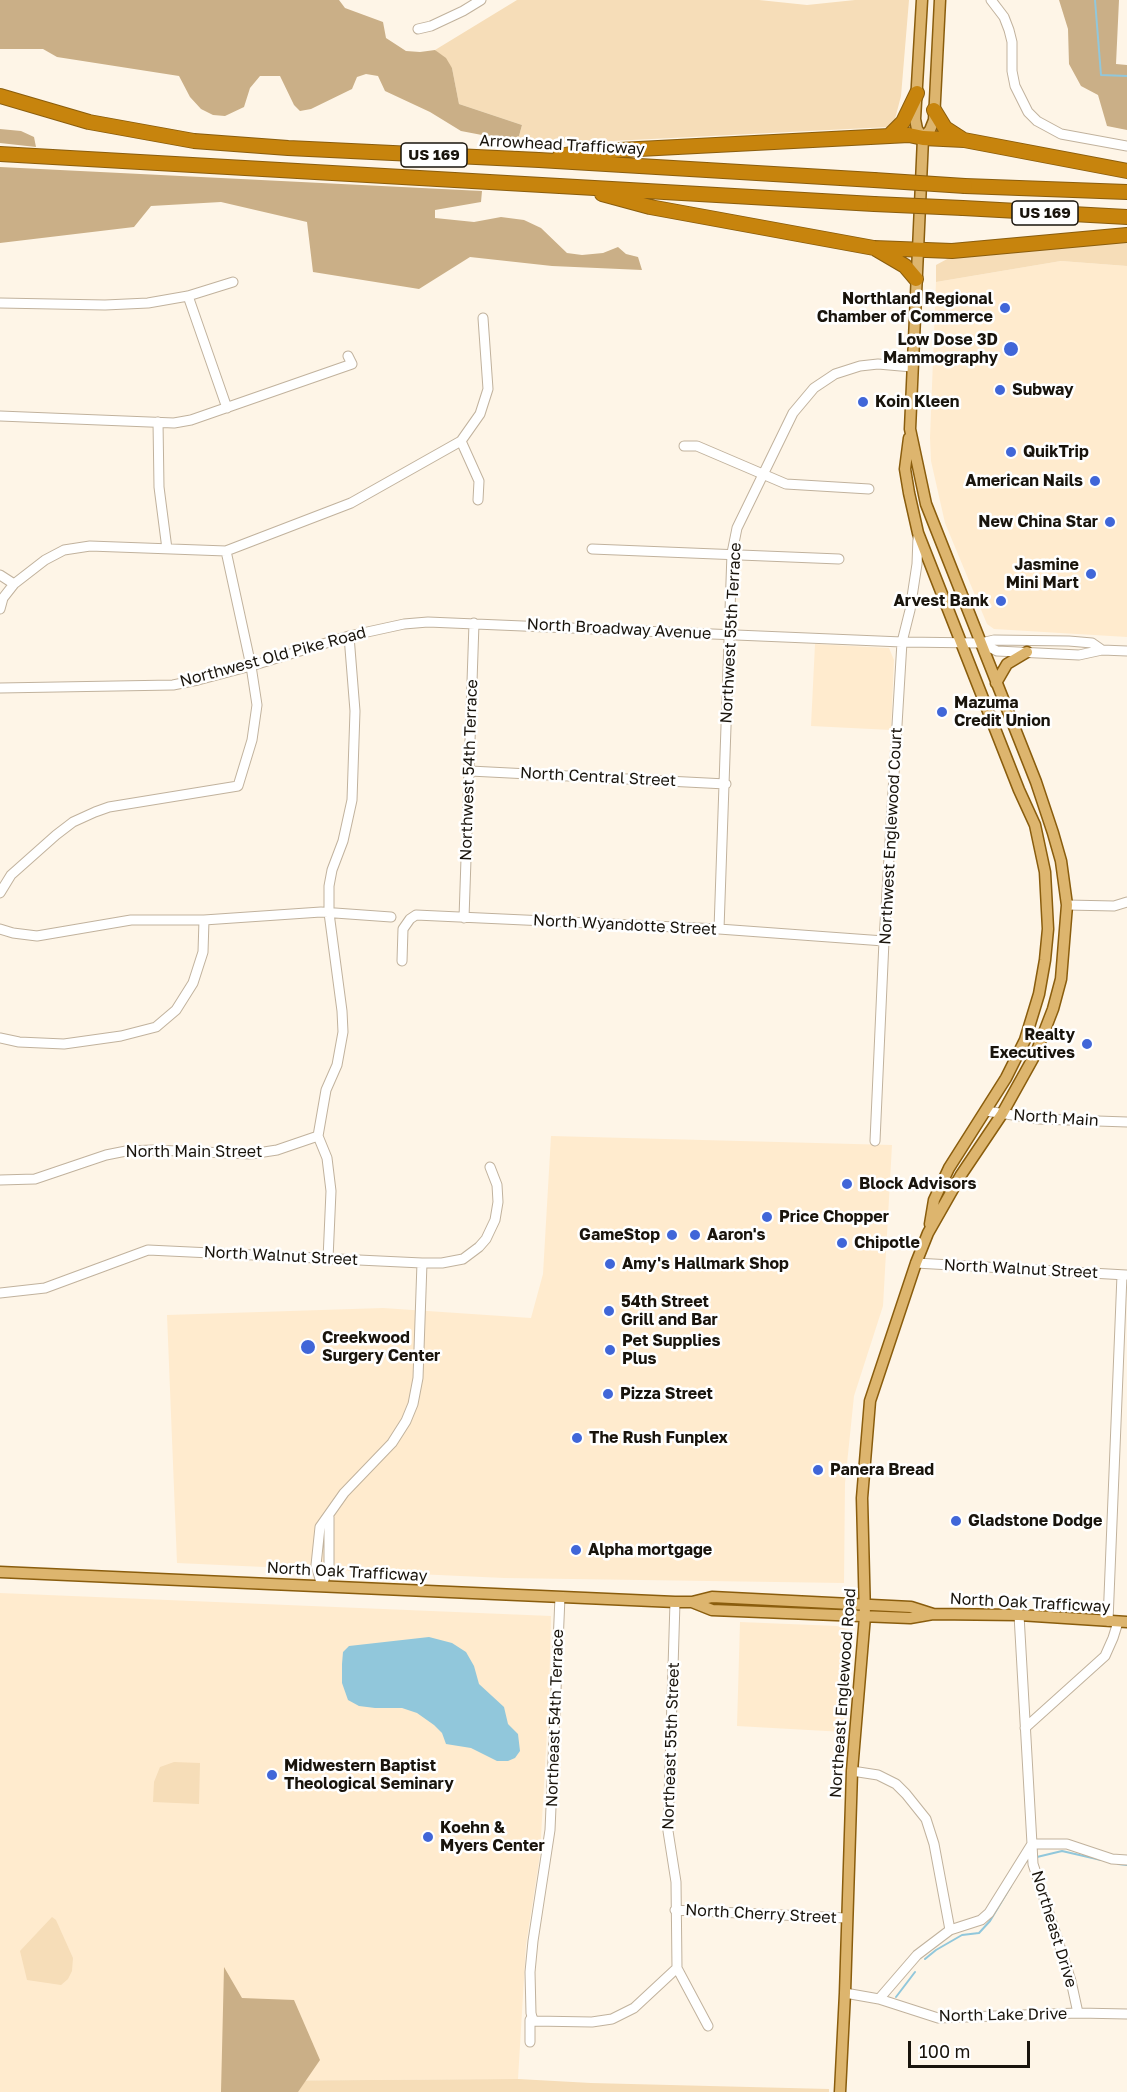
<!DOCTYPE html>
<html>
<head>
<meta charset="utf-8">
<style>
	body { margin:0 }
	#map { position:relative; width:1127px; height:2092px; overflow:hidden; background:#fef5e7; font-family:"Golos Text",sans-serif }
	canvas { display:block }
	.scale { position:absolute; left:908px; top:2041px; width:122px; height:27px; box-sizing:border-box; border:3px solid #19140c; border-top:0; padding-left:8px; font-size:18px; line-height:21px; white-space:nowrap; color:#19140c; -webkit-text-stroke:4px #fff; paint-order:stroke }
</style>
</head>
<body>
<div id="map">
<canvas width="1127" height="2092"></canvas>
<div class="scale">100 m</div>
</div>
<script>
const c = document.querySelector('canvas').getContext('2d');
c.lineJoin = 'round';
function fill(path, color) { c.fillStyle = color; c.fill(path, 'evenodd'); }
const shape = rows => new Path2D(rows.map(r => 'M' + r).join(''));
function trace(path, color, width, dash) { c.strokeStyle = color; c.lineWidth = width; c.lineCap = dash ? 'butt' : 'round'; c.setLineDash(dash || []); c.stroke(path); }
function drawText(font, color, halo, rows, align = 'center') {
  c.font = font + ' "Golos Text",sans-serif'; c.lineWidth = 5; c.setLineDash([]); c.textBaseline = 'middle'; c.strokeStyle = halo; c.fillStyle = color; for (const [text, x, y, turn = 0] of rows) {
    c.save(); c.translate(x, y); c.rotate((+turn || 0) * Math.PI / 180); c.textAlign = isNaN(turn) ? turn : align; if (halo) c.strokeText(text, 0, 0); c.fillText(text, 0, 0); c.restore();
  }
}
fill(shape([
	[1061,261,1127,266,1127,637,994,629,987,624,945,523,931,461,930,438,936,282],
	[815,644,889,648,894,660,891,730,811,726],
	[551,1136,892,1145,883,1306,854,1396,845,1483,844,1583,504,1578,177,1563,167,1315,383,1308,531,1318,543,1274],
	[0,1593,551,1616,549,1696,540,1855,526,1945,518,2079,222,2081,221,2092,0,2092],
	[740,1622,837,1626,849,1630,844,1732,737,1726]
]), '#ffebce');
fill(shape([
	[517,0,759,0,807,5,855,0,909,0,901,96,895,119,888,127,573,143,508,140,519,136,522,125,459,104,452,68,435,50],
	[1127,240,1127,266,1061,261,936,282,936,265,949,258],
	[174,1762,200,1763,199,1804,153,1802,154,1782,160,1767],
	[52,1917,56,1920,73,1958,72,1971,68,1979,61,1985,27,1980,20,1951],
	[518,2079,591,2083,829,2089,829,2092,221,2092,222,2081]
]), '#f6ddb8');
fill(shape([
	[0,0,339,0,345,8,383,22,386,38,406,51,420,52,435,50,446,58,452,68,459,104,522,125,519,136,508,140,461,131,430,112,385,91,378,76,366,74,357,77,352,89,311,109,300,111,294,105,280,76,260,76,250,88,244,107,225,116,213,115,201,109,190,97,179,76,57,57,43,49,0,49],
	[1059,0,1119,0,1116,64,1127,65,1127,130,1107,126,1098,95,1081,86,1069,64,1068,29],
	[0,129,21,131,34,137,36,147,0,143],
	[0,167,482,191,481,202,435,210,435,218,474,222,501,217,524,220,541,228,567,253,582,255,603,253,618,247,626,254,638,257,642,270,552,266,470,257,419,289,313,272,307,222,221,202,151,206,134,227,0,243],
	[224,1967,242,1998,294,2000,320,2060,298,2092,221,2092]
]), '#caaf87');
fill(shape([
	[429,1637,452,1643,466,1652,474,1666,479,1684,504,1707,508,1724,518,1734,520,1751,515,1758,508,1761,497,1761,471,1748,446,1744,442,1733,434,1725,417,1713,402,1708,375,1708,359,1706,348,1700,342,1683,342,1664,343,1652,349,1646]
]), '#91c7db');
trace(shape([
	[1095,0,1101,75,1127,76],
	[1037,1857,1062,1851,1101,1860],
	[1118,1864,1127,1865],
	[925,1959,936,1950,962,1935,979,1933,990,1921,1011,1886],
	[896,1997,915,1972]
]), '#91c7db', 2);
const minor = shape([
	[991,0,1004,17,1009,30,1012,42,1012,71,1015,86,1028,112,1037,121,1061,134,1127,146],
	[418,29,431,26,463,11,481,0],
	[188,296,227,408],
	[0,303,105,305,148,303,188,296,233,282],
	[0,416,174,423,191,420,352,364,348,356],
	[158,422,159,487,167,549],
	[461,441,479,481,478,500],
	[684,446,697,446,786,484,869,489],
	[592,549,839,559],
	[0,575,14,584],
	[0,609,3,598,14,584,45,560,64,550,90,546,226,551,351,503,461,441,480,414,488,389,483,318],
	[981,643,997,651,1079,655,1102,650,1127,651],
	[0,688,173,685,198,680,251,666,349,636,404,624,428,622,902,642,981,643,994,640,1069,641,1092,643,1102,650],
	[470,771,726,784],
	[0,893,11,875,56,835,73,822,95,812,109,807,238,786,252,740,257,705,251,666,226,551],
	[1067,905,1114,906,1127,902],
	[464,918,474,623],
	[0,929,13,933,37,936,131,920,204,920,321,912,391,917],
	[719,929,732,553,737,528,793,413,814,388,835,374,860,366,878,364,912,367],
	[402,961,403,929,410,919,416,915,719,929,884,941],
	[0,1038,19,1042,64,1044,121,1036,156,1027,176,1010,193,983,203,952,204,920],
	[986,1111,1039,1119,1127,1122],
	[875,1141,884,941,902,642,910,610,917,564,918,537],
	[0,1180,35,1179,106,1155,126,1151,153,1150,251,1154,277,1150,318,1136],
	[328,1259,331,1191,327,1158,318,1136,326,1090,337,1065,343,1032,342,1011,329,913,329,886,332,870,343,841,352,800,355,711,349,636],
	[916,1263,1126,1275],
	[0,1293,45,1288,148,1250,422,1263,442,1263,463,1259,479,1247,486,1239,495,1220,498,1202,497,1185,490,1167],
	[322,1585,329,1566,329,1517],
	[322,1586,316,1565,320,1527,344,1493,392,1443,406,1421,413,1404,418,1378,422,1263],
	[675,1602,668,1831,676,1882,677,1968,708,2026],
	[1108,1621,1122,1275],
	[1025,1728,1105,1656,1113,1638,1118,1622],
	[852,1771,878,1775,896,1784,906,1794,926,1819,934,1844,950,1930],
	[675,1910,846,1918],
	[845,1993,879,1999,938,2018,1078,2013,1127,2014],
	[879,1999,917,1955,950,1930,981,1920,989,1913,1032,1844,1019,1615],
	[1078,2013,1071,1981,1033,1864,1032,1844,1067,1844,1112,1859,1127,1860],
	[532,2017,534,2021,592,2022,612,2019,634,2008,677,1968],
	[530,2042,530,2020,532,2017,531,2013,530,1972,533,1941,550,1830,560,1597]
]);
const major = shape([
	[923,138,930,130,934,120,940,0],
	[909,438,905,469,909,493,918,533,1019,790,1035,825,1045,872,1048,929,1045,960,1039,994,1025,1040,1006,1078,949,1168,934,1200,930,1224],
	[996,683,1007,664,1027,652],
	[0,1572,675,1602,692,1602,712,1597,911,1607,933,1614],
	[692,1602,712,1610,910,1618,933,1614,1019,1615,1127,1622],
	[840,2092,845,1993,852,1771,865,1616,862,1498,870,1401,916,1263,928,1233,961,1175,1002,1114,1036,1053,1053,1009,1061,979,1067,905,1061,861,1053,833,1036,782,926,504,910,429,923,138,917,129,915,119,922,0]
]);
const highway = shape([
	[0,96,89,122,194,141,288,148,539,160,874,180],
	[934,110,945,128,962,139],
	[889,136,903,122,917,93],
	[0,154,874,204],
	[560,156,581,152,909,135,923,138,964,140,1127,171],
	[965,186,1127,192],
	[602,194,650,207,874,248,952,251,1127,235],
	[963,208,1127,217],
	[876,249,905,266,916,279]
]);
trace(minor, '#c1b29d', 11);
trace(major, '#8a5d0d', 13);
trace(highway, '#8a5d0d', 16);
trace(minor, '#fff', 9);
trace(major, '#ddb56e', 10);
trace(highway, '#c7840d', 14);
const highwayBridge = shape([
	[874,180,965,186],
	[874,204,963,208]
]);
trace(highwayBridge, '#8a5d0d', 16, []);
trace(highwayBridge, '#c7840d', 14);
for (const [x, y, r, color] of [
	[1005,308,6,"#4066d8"],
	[1011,349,8,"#4066d8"],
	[1000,390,6,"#4066d8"],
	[863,402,6,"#4066d8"],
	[1011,452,6,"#4066d8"],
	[1095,481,6,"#4066d8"],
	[1110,522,6,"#4066d8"],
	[1091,574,6,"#4066d8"],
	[1001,601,6,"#4066d8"],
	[942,712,6,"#4066d8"],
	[1087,1044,6,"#4066d8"],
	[847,1184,6,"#4066d8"],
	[767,1217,6,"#4066d8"],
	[672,1235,6,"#4066d8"],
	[695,1235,6,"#4066d8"],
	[842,1243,6,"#4066d8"],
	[610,1264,6,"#4066d8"],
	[609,1311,6,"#4066d8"],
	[308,1347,8,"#4066d8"],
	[610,1350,6,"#4066d8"],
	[608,1394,6,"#4066d8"],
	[577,1438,6,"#4066d8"],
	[818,1470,6,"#4066d8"],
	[956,1521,6,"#4066d8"],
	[576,1550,6,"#4066d8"],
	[272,1775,6,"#4066d8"],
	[428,1837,6,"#4066d8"]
]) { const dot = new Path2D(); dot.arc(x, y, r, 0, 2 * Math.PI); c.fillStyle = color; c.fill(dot); trace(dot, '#fff', 2); }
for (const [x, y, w] of [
	[434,155,66],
	[1045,213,66]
]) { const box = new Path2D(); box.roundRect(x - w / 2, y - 12, w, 24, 4.5); c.fillStyle = '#fff'; c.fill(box); trace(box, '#19140c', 1.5); }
drawText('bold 15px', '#19140c', null, [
	["US 169",434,155],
	["US 169",1045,213]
]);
drawText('16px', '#19140c', '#fff', [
	["Arrowhead Trafficway",562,145,3],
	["North Broadway Avenue",619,629,3],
	["Northwest 55th Terrace",731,633,-87],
	["Northwest Old Pike Road",273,657,-15],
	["Northwest 54th Terrace",469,770,-88],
	["North Central Street",598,777,3],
	["Northwest Englewood Court",891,836,-87],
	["North Wyandotte Street",625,925,3],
	["North Main",1056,1118,4],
	["North Main Street",194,1152],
	["North Walnut Street",281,1256,3],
	["North Walnut Street",1021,1269,3],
	["North Oak Trafficway",347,1572,3],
	["North Oak Trafficway",1030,1603,3],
	["Northeast Englewood Road",843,1693,-86],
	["Northeast 54th Terrace",555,1718,-88],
	["Northeast 55th Street",671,1746,-88],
	["North Cherry Street",761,1914,3],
	["Northeast Drive",1054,1929,73],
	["North Lake Drive",1003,2015,-1]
]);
drawText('bold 16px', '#19140c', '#fff', [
	["Northland Regional",993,299,"right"],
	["Chamber of Commerce",993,317,"right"],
	["Low Dose 3D",998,340,"right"],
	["Mammography",998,358,"right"],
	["Subway",1012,390],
	["Koin Kleen",875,402],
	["QuikTrip",1023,452],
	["American Nails",1083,481,"right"],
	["New China Star",1098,522,"right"],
	["Jasmine",1079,565,"right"],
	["Mini Mart",1079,583,"right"],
	["Arvest Bank",989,601,"right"],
	["Mazuma",954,703],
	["Credit Union",954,721],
	["Realty",1075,1035,"right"],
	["Executives",1075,1053,"right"],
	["Block Advisors",859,1184],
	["Price Chopper",779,1217],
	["GameStop",660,1235,"right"],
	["Aaron's",707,1235],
	["Chipotle",854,1243],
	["Amy's Hallmark Shop",622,1264],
	["54th Street",621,1302],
	["Grill and Bar",621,1320],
	["Creekwood",322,1338],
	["Surgery Center",322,1356],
	["Pet Supplies",622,1341],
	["Plus",622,1359],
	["Pizza Street",620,1394],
	["The Rush Funplex",589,1438],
	["Panera Bread",830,1470],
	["Gladstone Dodge",968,1521],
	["Alpha mortgage",588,1550],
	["Midwestern Baptist",284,1766],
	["Theological Seminary",284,1784],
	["Koehn &",440,1828],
	["Myers Center",440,1846]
], 'left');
</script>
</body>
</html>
